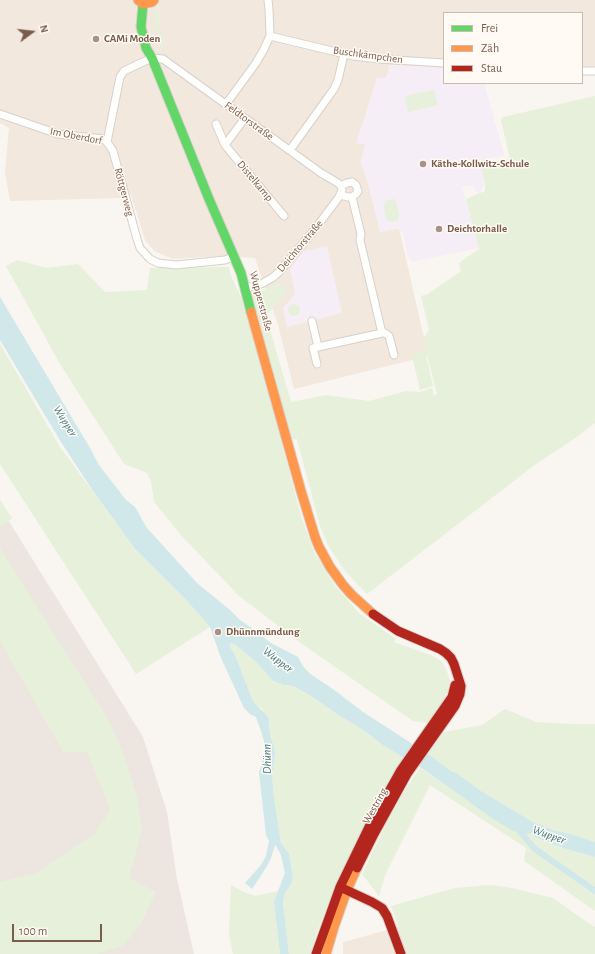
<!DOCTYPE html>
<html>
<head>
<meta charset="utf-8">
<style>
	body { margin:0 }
	#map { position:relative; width:595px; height:954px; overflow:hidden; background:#f9f5f0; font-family:"Alegreya Sans",sans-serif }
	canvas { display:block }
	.legend { position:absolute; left:443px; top:12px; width:140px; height:72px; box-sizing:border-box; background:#fffaf3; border:1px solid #cabbb1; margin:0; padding:5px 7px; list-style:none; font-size:12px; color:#7a5c4d }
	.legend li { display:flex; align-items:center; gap:8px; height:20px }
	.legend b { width:20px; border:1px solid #cabbb1 }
	.north { position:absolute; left:12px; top:12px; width:40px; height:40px; -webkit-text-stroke:3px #fffaf3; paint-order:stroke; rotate:75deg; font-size:11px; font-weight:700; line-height:16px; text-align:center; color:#7a5c4d }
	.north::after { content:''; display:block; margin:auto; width:14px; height:18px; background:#7a5c4d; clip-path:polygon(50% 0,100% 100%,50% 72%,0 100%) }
	.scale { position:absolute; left:12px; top:924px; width:90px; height:18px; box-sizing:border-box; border:2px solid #7a5c4d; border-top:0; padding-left:5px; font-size:12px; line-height:14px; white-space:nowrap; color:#7a5c4d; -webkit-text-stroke:3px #fffaf3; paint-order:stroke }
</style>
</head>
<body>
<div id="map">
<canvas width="595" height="954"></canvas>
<ul class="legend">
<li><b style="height:5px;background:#63d668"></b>Frei</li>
<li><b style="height:5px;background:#ff974d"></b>Zäh</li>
<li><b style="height:5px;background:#b3261e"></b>Stau</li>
</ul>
<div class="north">N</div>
<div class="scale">100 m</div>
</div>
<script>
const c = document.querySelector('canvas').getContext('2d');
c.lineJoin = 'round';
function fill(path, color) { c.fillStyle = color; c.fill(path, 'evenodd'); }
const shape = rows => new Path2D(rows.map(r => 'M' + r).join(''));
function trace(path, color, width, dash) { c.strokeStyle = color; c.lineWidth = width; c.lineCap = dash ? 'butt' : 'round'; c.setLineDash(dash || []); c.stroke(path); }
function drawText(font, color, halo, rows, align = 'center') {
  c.font = font + ' "Alegreya Sans",sans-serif'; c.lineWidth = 3; c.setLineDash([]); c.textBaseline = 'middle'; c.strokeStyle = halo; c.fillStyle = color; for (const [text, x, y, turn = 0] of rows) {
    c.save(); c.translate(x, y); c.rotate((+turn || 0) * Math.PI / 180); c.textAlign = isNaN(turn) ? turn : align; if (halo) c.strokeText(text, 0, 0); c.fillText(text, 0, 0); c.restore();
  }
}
fill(shape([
	[0,0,595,0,595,75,582,75,582,13,444,13,444,68,390,65,386,78,357,143,365,144,361,163,369,186,380,232,399,228,428,356,294,389,278,325,255,258,222,256,173,259,154,251,145,240,131,195,120,198,10,201,5,172,9,128,0,123],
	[399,927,408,954,343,954,343,942]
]), '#f2e8de');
fill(shape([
	[0,507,143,737,167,812,177,879,194,954,0,954]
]), '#ede5e0');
fill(shape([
	[390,65,444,68,444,83,484,83,498,133,504,155,484,160,485,165,481,166,485,182,480,193,475,191,473,185,462,187,479,248,412,262,407,254,403,234,399,228,380,232,369,186,361,163,365,144,356,143,377,78,386,78],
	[327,246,342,313,287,327,283,308,295,294,290,269,302,252]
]), '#f6eef6');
fill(shape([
	[157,7,160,10,159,33,162,35,164,38,164,47,162,49,155,23,154,17],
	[434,90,438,105,408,112,405,96],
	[595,96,595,423,574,439,536,464,367,594,344,570,328,545,320,526,297,439,281,440,301,516,314,552,336,587,359,613,396,639,394,642,433,656,441,661,445,667,448,675,450,681,449,688,444,700,427,723,413,721,302,644,239,596,181,535,154,502,151,481,147,473,124,464,60,364,6,266,17,260,46,268,78,264,105,292,147,290,150,268,229,267,231,276,242,299,259,292,280,282,286,292,266,316,291,402,326,395,369,401,406,391,420,392,432,388,434,396,437,394,423,339,429,330,421,296,428,294,461,271,459,263,479,249,466,199,485,191,485,182,481,166,510,159,501,120,503,117],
	[395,199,399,213,398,221,390,222,386,219,384,207,385,201],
	'288 310a6 6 0 1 1 12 0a6 6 0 1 1-12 0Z',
	[0,344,60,447,136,550,188,602,210,627,136,674,0,464],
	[425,351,433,386,420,390,412,355],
	[0,500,12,518,0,527],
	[0,548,108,719,122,749,137,797,142,830,129,878,156,892,140,926,122,946,97,954,0,954,0,882,36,873,94,834,110,810,87,752,63,752,0,641],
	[231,643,236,645,257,663,273,681,284,685,293,686,311,696,343,718,362,729,381,744,404,757,396,768,362,829,332,894,317,932,311,954,289,954,283,903,285,893,293,882,293,877,289,854,281,843,274,797,272,776,275,755,274,747,270,735,270,722,262,709,255,704,252,699,243,675,234,653,230,647,230,644],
	[505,709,536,722,575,724,595,724,595,842,571,834,553,830,531,821,481,791,458,774,451,771,428,754,444,732,482,725],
	[420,768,513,831,531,833,535,837,563,848,595,857,595,911,524,861,526,848,430,785,385,875,379,896,362,874,387,822,405,790],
	[231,885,246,893,256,896,278,891,274,902,280,954,233,954,229,933],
	[490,885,512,888,553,898,584,920,595,927,595,954,408,954,391,906,455,888]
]), '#e7f0db');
fill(shape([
	[0,297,90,448,99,465,126,500,135,507,147,528,197,583,230,610,240,620,256,631,271,643,298,657,303,666,309,673,337,692,363,712,428,754,451,771,458,774,481,791,531,821,553,830,571,834,595,842,595,857,563,848,535,837,531,833,527,834,513,831,492,818,420,767,381,744,362,729,343,718,311,696,293,686,284,685,273,681,257,663,236,645,231,643,230,644,230,647,234,653,243,675,252,699,255,704,266,714,269,719,270,735,274,747,275,755,272,776,274,797,281,843,289,854,293,877,292,883,285,893,283,903,289,954,280,954,274,902,278,891,285,873,281,855,276,846,275,845,271,858,267,866,252,889,245,883,261,865,266,856,269,841,266,835,259,773,264,754,264,741,260,728,256,717,250,714,244,708,221,658,210,627,188,602,136,550,95,494,61,442,0,340]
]), '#d0e8ea');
trace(shape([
	[516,827,535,849,595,891]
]), '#d0e8ea', 6);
const street = shape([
	[268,0,269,9,270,36,353,56,379,59,444,63],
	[582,71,595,71],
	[226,104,256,63,263,51,270,36],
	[0,114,58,134,103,139,107,142,113,151,137,239,140,248,150,259,158,263,176,265,225,260,233,257],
	[245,118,225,145,284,216],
	[216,124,225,145],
	[107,142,120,77,124,71,143,62,152,58,163,59,321,173,338,183,341,186,342,190,339,197,315,229,279,272,272,278,261,284,246,288],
	[290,150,334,89,338,80,344,54],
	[340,195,348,197,352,197,356,194,358,191,356,185,352,182,347,183,341,186],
	[312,321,318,347,382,333,360,240,361,234,352,197],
	[382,333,385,333,389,336,394,355],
	[317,364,313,348,318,347]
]);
const fast = shape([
	[143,4,141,27,146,48,152,58,209,199,241,273,251,312]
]);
const slow = shape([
	[138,0,143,4,152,2,154,0],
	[251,312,301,491,315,537,319,547,330,567,343,585,351,594,373,614],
	[326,954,334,927,347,890,357,868]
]);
const jam = shape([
	[357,868,374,834,407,774,455,706,460,694,461,686,454,664,451,658,446,653,440,649,398,631,373,614],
	[342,888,372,902,382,908,387,916,401,954],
	[316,954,340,887,369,827,401,770,452,697,455,685]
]);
trace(street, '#d7d1cb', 9);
trace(fast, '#d9d2cb', 11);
trace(slow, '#d9d2cb', 11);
trace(jam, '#d9d2cb', 11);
trace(street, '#fefefd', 7);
trace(fast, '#63d668', 9);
trace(slow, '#ff974d', 9);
trace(jam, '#b3261e', 9);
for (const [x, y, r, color] of [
	[96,39,4,"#a69286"],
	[423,164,4,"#a69286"],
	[439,229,4,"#a69286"],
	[218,632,4,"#a69286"]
]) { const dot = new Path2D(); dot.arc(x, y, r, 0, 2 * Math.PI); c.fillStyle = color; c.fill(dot); trace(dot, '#fffaf3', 1.5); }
drawText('bold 11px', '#7a5c4d', '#fffaf3', [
	["CAMi Moden",104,39],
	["Käthe-Kollwitz-Schule",431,164],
	["Deichtorhalle",447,229],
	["Dhünnmündung",226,632]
], 'left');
drawText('11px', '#7a5c4d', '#fffaf3', [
	["Buschkämpchen",368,55,8],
	["Feldtorstraße",249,121,36],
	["Im Oberdorf",76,136,11],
	["Distelkamp",255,181,50],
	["Röttgerweg",124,192,75],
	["Deichtorstraße",300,246,-50],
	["Wupperstraße",261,301,75],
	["Westring",375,806,-61]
]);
drawText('italic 12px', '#437c86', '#fffaf3', [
	["Wupper",65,421,58],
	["Wupper",278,660,37],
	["Dhünn",267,759,-91],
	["Wupper",549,835,19]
]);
</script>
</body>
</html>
